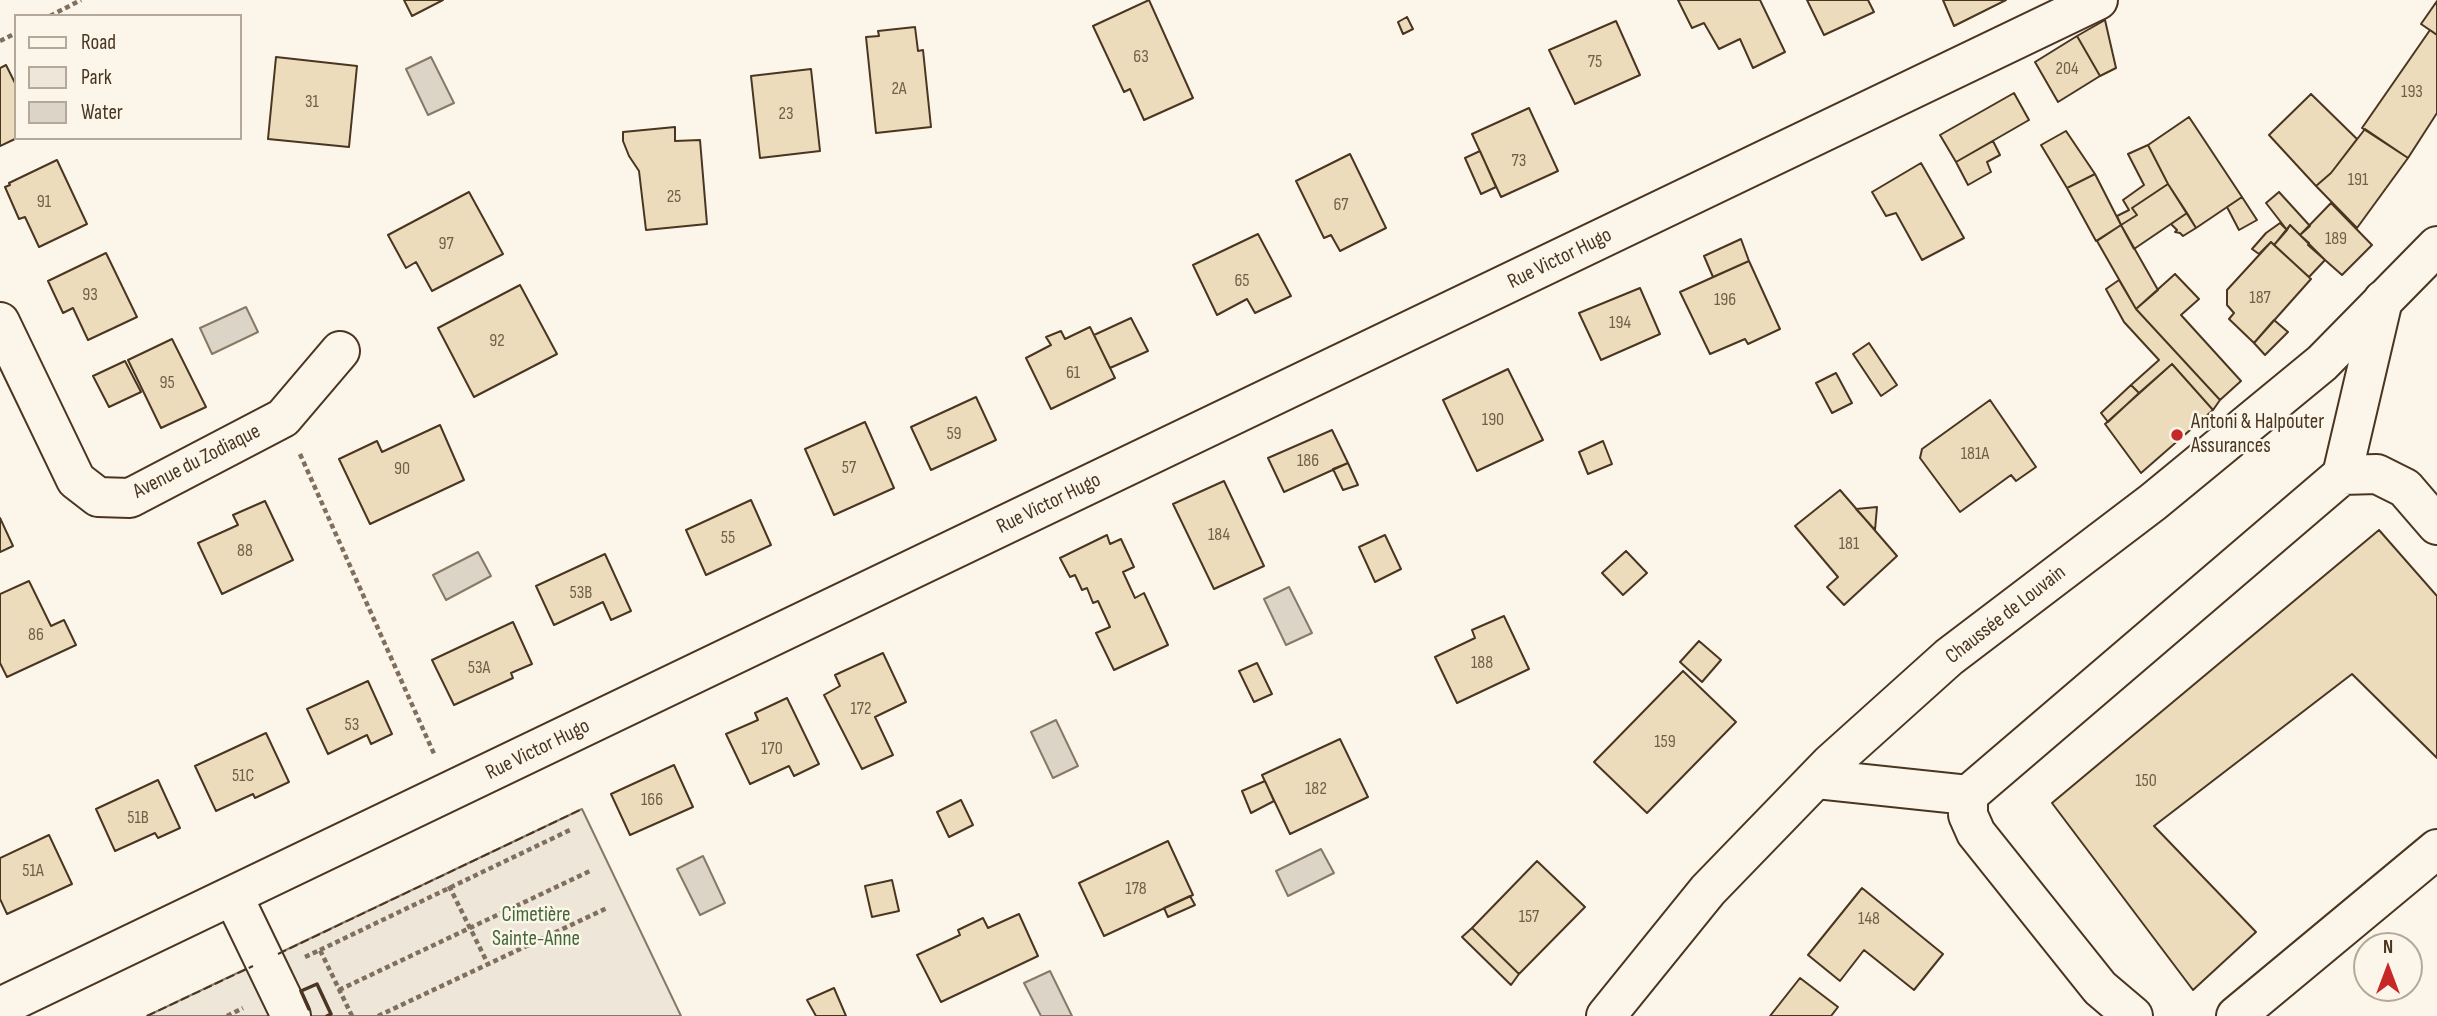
<!DOCTYPE html>
<html>
<head>
<meta charset="utf-8">
<style>
	body { margin:0 }
	#map { position:relative; width:2437px; height:1016px; overflow:hidden; background:#fbf6e9; font-family:"Sofia Sans Condensed",sans-serif }
	canvas { display:block }
	.legend { position:absolute; left:14px; top:14px; width:228px; height:126px; box-sizing:border-box; background:#fbf6e9; border:2px solid #b4a999; margin:0; padding:9px 12px; list-style:none; font-size:21px; color:#4a3520 }
	.legend li { display:flex; align-items:center; gap:14px; height:35px }
	.legend b { width:35px; border:2px solid #b4a999 }
	.north { position:absolute; left:2353px; top:932px; width:70px; height:70px; box-sizing:border-box; background:#fbf6e9; border:2px solid #b4a999; border-radius:50%; rotate:0deg; font-size:19px; font-weight:700; line-height:28px; text-align:center; color:#4a3520 }
	.north::after { content:''; display:block; margin:auto; width:24px; height:32px; background:#c62828; clip-path:polygon(50% 0,100% 100%,50% 72%,0 100%) }
</style>
</head>
<body>
<div id="map">
<canvas width="2437" height="1016"></canvas>
<ul class="legend">
<li><b style="height:9px;background:#fbf6e9"></b>Road</li>
<li><b style="height:19px;background:#ede6d9"></b>Park</li>
<li><b style="height:19px;background:#dcd4c6"></b>Water</li>
</ul>
<div class="north">N</div>
</div>
<script>
const c = document.querySelector('canvas').getContext('2d');
c.lineJoin = 'round';
function fill(path, color) { c.fillStyle = color; c.fill(path, 'evenodd'); }
const shape = rows => new Path2D(rows.map(r => 'M' + r).join(''));
function trace(path, color, width, dash) { c.strokeStyle = color; c.lineWidth = width; c.lineCap = dash ? 'butt' : 'round'; c.setLineDash(dash || []); c.stroke(path); }
function drawText(font, color, halo, rows, align = 'center') {
  c.font = font + ' "Sofia Sans Condensed",sans-serif'; c.lineWidth = 5; c.setLineDash([]); c.textBaseline = 'middle'; c.strokeStyle = halo; c.fillStyle = color; for (const [text, x, y, turn = 0] of rows) {
    c.save(); c.translate(x, y); c.rotate((+turn || 0) * Math.PI / 180); c.textAlign = isNaN(turn) ? turn : align; if (halo) c.strokeText(text, 0, 0); c.fillText(text, 0, 0); c.restore();
  }
}
const green = shape([
	[582,809,681,1016,147,1016,582,809]
]);
fill(green, '#ede6d9');
trace(green, '#887966', 2);
const water = shape([
	[431,57,454,103,428,115,406,69,431,57],
	[246,307,258,332,212,354,200,328,246,307],
	[478,552,491,576,446,600,433,575,478,552],
	[1289,587,1312,633,1286,645,1264,599,1289,587],
	[1056,720,1078,766,1053,778,1031,732,1056,720],
	[1321,849,1334,873,1288,896,1276,871,1321,849],
	[703,856,725,903,700,915,677,869,703,856],
	[1050,971,1072,1016,1041,1016,1024,983,1050,971]
]);
fill(water, '#dcd4c6');
trace(water, '#887966', 2);
const building = shape([
	[404,0,443,0,412,16,404,0],
	[1149,0,1193,98,1144,120,1130,89,1124,92,1093,26,1149,0],
	[1678,0,1760,0,1785,52,1753,68,1740,39,1719,49,1704,23,1692,28,1678,0],
	[1807,0,1868,0,1874,12,1824,35,1807,0],
	[1943,0,2006,0,1954,26,1943,0],
	[2437,1,2437,35,2421,24,2437,1],
	[1407,17,1413,29,1403,34,1398,22,1407,17],
	[2105,20,2116,68,2100,76,2077,36,2105,20],
	[1616,21,1640,75,1575,104,1549,50,1616,21],
	[915,27,918,51,923,50,931,127,876,133,866,37,879,36,878,31,915,27],
	[2430,30,2437,35,2437,113,2408,158,2362,128,2430,30],
	[2077,36,2100,76,2058,102,2035,62,2077,36],
	[276,57,357,66,349,147,268,139,276,57],
	[6,65,16,85,17,138,0,146,0,68,6,65],
	[811,69,820,151,760,158,751,76,811,69],
	[2014,93,2029,120,1956,162,1940,135,2014,93],
	[2311,94,2357,139,2331,173,2316,186,2269,135,2311,94],
	[1529,108,1558,171,1501,197,1472,134,1529,108],
	[2189,117,2242,197,2196,228,2168,184,2148,145,2189,117],
	[675,127,675,141,700,140,707,224,646,230,639,171,629,156,623,141,623,132,675,127],
	[2365,129,2408,158,2357,228,2316,186,2331,173,2365,129],
	[2066,131,2095,174,2067,188,2041,145,2066,131],
	[1993,141,2000,155,1987,162,1991,172,1968,185,1956,162,1993,141],
	[2148,145,2168,184,2132,208,2137,215,2121,225,2117,216,2129,210,2123,200,2144,185,2128,154,2148,145],
	[1480,151,1496,187,1481,194,1465,158,1480,151],
	[1350,154,1386,228,1340,251,1331,235,1324,238,1296,181,1350,154],
	[57,160,87,224,39,247,25,217,19,219,5,187,10,185,9,183,57,160],
	[1921,163,1964,238,1922,260,1896,213,1886,216,1872,192,1921,163],
	[2095,174,2121,225,2096,241,2067,188,2095,174],
	[2168,184,2187,213,2134,249,2121,225,2137,215,2132,208,2168,184],
	[469,192,503,254,432,291,416,262,406,268,388,235,469,192],
	[2279,192,2310,226,2300,235,2290,225,2287,230,2266,203,2279,192],
	[2242,197,2257,220,2239,230,2227,207,2242,197],
	[2331,203,2372,245,2342,275,2308,245,2309,243,2300,235,2331,203],
	[2187,213,2196,228,2183,236,2180,233,2175,232,2177,230,2171,224,2187,213],
	[2280,223,2287,230,2274,245,2271,242,2259,254,2252,249,2266,233,2280,223],
	[2121,225,2158,290,2136,309,2097,241,2121,225],
	[2290,225,2325,260,2309,277,2274,245,2290,225],
	[1258,234,1291,296,1255,313,1247,299,1217,315,1193,265,1258,234],
	[1741,239,1749,261,1713,277,1704,256,1741,239],
	[2271,242,2311,279,2254,343,2229,319,2234,313,2227,305,2227,290,2271,242],
	[106,253,137,317,88,340,73,308,63,313,48,281,106,253],
	[1749,261,1780,329,1748,344,1745,339,1710,354,1680,292,1749,261],
	[2175,274,2199,299,2181,315,2241,381,2220,400,2136,309,2175,274],
	[2119,280,2136,309,2220,400,2213,410,2172,364,2139,393,2131,385,2159,360,2124,322,2107,291,2106,289,2119,280],
	[520,285,557,354,474,397,438,328,520,285],
	[1640,288,1660,334,1601,360,1579,313,1640,288],
	[1131,318,1148,351,1110,368,1094,335,1131,318],
	[2274,320,2288,332,2265,355,2254,343,2274,320],
	[1090,327,1115,378,1051,409,1026,358,1051,345,1046,337,1061,331,1065,339,1090,327],
	[172,339,206,407,161,428,128,360,172,339],
	[1869,343,1897,385,1881,396,1853,354,1869,343],
	[125,361,141,392,109,407,93,376,125,361],
	[2172,364,2213,410,2141,473,2105,424,2172,364],
	[1508,369,1543,440,1477,471,1443,400,1508,369],
	[1836,373,1852,403,1832,413,1816,383,1836,373],
	[2131,385,2139,393,2108,422,2101,413,2131,385],
	[976,397,996,440,931,470,911,427,976,397],
	[1990,400,2036,467,2016,481,2011,475,1960,512,1920,458,1922,449,1990,400],
	[865,422,894,488,834,515,805,449,865,422],
	[440,425,464,480,370,524,339,459,377,441,382,452,440,425],
	[1332,430,1348,463,1284,492,1268,458,1332,430],
	[1603,441,1612,464,1588,474,1579,452,1603,441],
	[1348,463,1358,485,1343,490,1333,469,1348,463],
	[1224,481,1264,566,1214,589,1173,504,1224,481],
	[1840,490,1897,556,1844,605,1827,587,1838,577,1795,526,1840,490],
	[751,500,771,545,706,575,686,530,751,500],
	[265,501,293,560,222,594,198,543,238,525,233,515,265,501],
	[1877,507,1875,530,1856,509,1877,507],
	[0,518,13,546,0,552,0,518],
	[2379,530,2437,596,2437,758,2352,674,2154,826,2256,932,2193,990,2052,803,2379,530],
	[1107,535,1110,544,1121,539,1134,567,1123,572,1135,598,1144,593,1168,645,1114,670,1096,633,1110,627,1098,601,1093,603,1087,588,1082,590,1075,575,1070,577,1060,558,1107,535],
	[1385,535,1401,569,1375,582,1359,547,1385,535],
	[1626,551,1647,573,1623,595,1602,573,1626,551],
	[605,554,631,611,611,620,603,602,554,625,536,586,605,554],
	[29,581,51,626,64,620,76,645,7,677,0,663,0,594,29,581],
	[1504,616,1529,669,1457,703,1435,657,1475,638,1472,630,1504,616],
	[513,622,532,664,511,673,513,678,454,705,432,660,513,622],
	[1699,641,1721,660,1702,682,1680,662,1699,641],
	[883,653,906,702,875,717,893,755,862,769,824,695,840,686,835,675,883,653],
	[1257,663,1272,694,1254,702,1239,671,1257,663],
	[1683,671,1736,722,1647,813,1594,762,1683,671],
	[368,681,392,734,371,744,367,735,328,754,307,709,368,681],
	[787,698,819,764,794,776,789,766,750,784,726,734,758,720,755,713,787,698],
	[266,733,289,782,255,798,253,794,216,811,195,766,266,733],
	[1340,739,1368,797,1290,834,1262,775,1340,739],
	[674,765,693,807,630,835,611,794,674,765],
	[158,780,180,828,158,838,155,833,115,851,96,809,158,780],
	[1265,781,1274,801,1251,813,1242,791,1265,781],
	[961,800,973,825,949,837,937,812,961,800],
	[49,835,72,884,7,914,0,899,0,858,49,835],
	[1168,841,1193,895,1104,936,1079,883,1168,841],
	[1537,861,1585,907,1519,974,1472,928,1537,861],
	[892,880,899,911,872,917,865,886,892,880],
	[1862,888,1943,954,1914,990,1864,950,1840,981,1808,955,1862,888],
	[1190,896,1195,905,1168,917,1164,908,1190,896],
	[1019,914,1038,956,941,1002,917,955,960,935,958,930,983,918,988,928,1019,914],
	[1472,928,1519,974,1511,985,1462,937,1472,928],
	[1800,978,1838,1007,1831,1016,1770,1016,1800,978],
	[834,988,846,1016,816,1016,807,1000,834,988]
]);
fill(building, '#ecdcbc');
trace(building, '#4a3520', 2);
const minor = shape([
	[0,322,76,480,98,497,130,498,283,418,340,351],
	[2342,475,2383,300],
	[1817,779,1968,795,2342,475,2377,474,2405,488,2437,525],
	[1968,795,1968,815,1976,833,2100,988,2133,1016],
	[233,896,291,1016],
	[0,1007,2098,0],
	[2236,1016,2437,849]
]);
const major = shape([
	[1606,1016,1708,890,1830,764,1949,657,2153,502,2322,363,2437,246]
]);
trace(minor, '#4a3520', 42);
trace(major, '#4a3520', 42);
trace(shape([
	[50,16,81,0],
	[0,41,16,33],
	[300,454,435,756],
	[449,886,488,964],
	[320,950,570,830],
	[305,957,320,950,352,1016],
	[339,990,590,871],
	[227,1016,243,1008],
	[378,1016,607,908]
]), '#7f6f5c', 4.5, [5, 3.5]);
trace(minor, '#fbf6e9', 38);
trace(major, '#fbf6e9', 38);
trace(shape([
	[278,954,582,809],
	[147,1016,253,966]
]), '#4a3520', 2, [9, 3.5]);
trace(shape([
	[309,1009,301,991,317,984,331,1014,327,1016]
]), '#4a3520', 3.5);
for (const [x, y, r, color] of [
	[2177,435,7,"#c62828"]
]) { const dot = new Path2D(); dot.arc(x, y, r, 0, 2 * Math.PI); c.fillStyle = color; c.fill(dot); trace(dot, '#fbf6e9', 2.5); }
drawText('18px', '#725f47', null, [
	["63",1141,57],
	["75",1595,62],
	["204",2067,69],
	["2A",899,89],
	["193",2412,92],
	["31",312,102],
	["23",786,114],
	["73",1519,161],
	["191",2358,180],
	["25",674,197],
	["91",44,202],
	["67",1341,205],
	["189",2336,239],
	["97",446,244],
	["65",1242,281],
	["93",90,295],
	["187",2260,298],
	["196",1725,300],
	["194",1620,323],
	["92",497,341],
	["61",1073,373],
	["95",167,383],
	["190",1493,420],
	["59",954,434],
	["181A",1975,454],
	["186",1308,461],
	["57",849,468],
	["90",402,469],
	["184",1219,535],
	["55",728,538],
	["181",1849,544],
	["88",245,551],
	["53B",581,593],
	["86",36,635],
	["188",1482,663],
	["53A",479,668],
	["172",861,709],
	["53",352,725],
	["159",1665,742],
	["170",772,749],
	["51C",243,776],
	["150",2146,781],
	["182",1316,789],
	["166",652,800],
	["51B",138,818],
	["51A",33,871],
	["178",1136,889],
	["157",1529,917],
	["148",1869,919]
]);
drawText('21px', '#4a3520', '#fbf6e9', [
	["Rue Victor Hugo",1560,259,-26],
	["Avenue du Zodiaque",197,462,-27],
	["Rue Victor Hugo",1049,504,-26],
	["Chaussée de Louvain",2006,615,-38],
	["Rue Victor Hugo",538,750,-26]
]);
drawText('21px', '#4a3520', '#fbf6e9', [
	["Antoni & Halpouter",2191,423],
	["Assurances",2191,447]
], 'left');
drawText('21px', '#436837', '#fbf6e9', [
	["Cimetière",536,916],
	["Sainte-Anne",536,940]
]);
</script>
</body>
</html>
